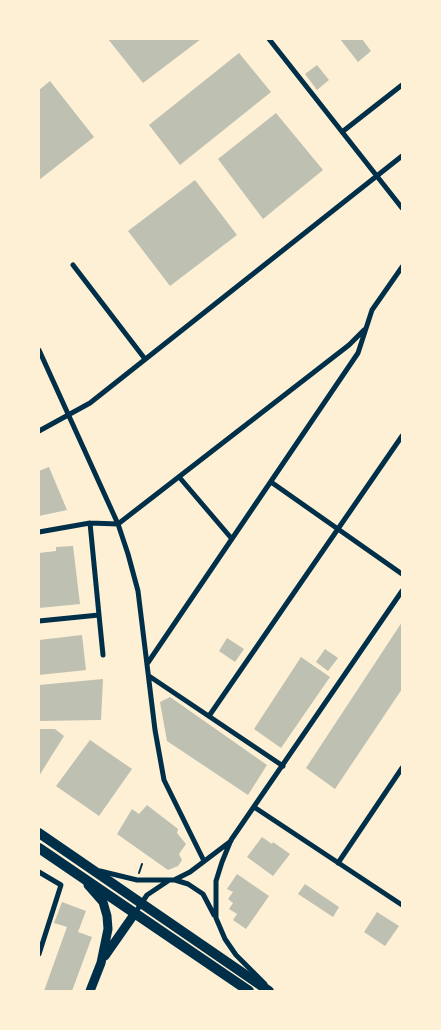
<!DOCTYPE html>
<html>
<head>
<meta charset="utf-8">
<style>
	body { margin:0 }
	#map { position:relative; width:441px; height:1030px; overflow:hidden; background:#fdf0d5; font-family:"Roboto Serif",serif }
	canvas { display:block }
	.frame { position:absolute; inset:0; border:40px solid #fdf0d5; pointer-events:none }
</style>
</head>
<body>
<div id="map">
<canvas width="441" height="1030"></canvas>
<div class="frame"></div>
</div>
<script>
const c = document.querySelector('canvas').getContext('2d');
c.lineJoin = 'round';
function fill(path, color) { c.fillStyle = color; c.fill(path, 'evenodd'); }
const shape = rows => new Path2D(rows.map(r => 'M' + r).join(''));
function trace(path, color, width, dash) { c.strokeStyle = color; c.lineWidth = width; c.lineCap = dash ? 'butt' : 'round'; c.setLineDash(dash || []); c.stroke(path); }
fill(shape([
	[108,39,201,39,143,83],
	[340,39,362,39,371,51,358,62],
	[239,53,271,92,180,165,149,125],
	[317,65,329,80,317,90,305,74],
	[50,81,94,137,39,180,39,90],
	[276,113,323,170,263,219,218,159],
	[195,180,237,235,170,286,128,231],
	[49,467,67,510,39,516,39,471],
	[73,546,80,604,39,608,39,553,56,551,56,547],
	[402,622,402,689,335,789,306,768],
	[82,635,86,670,39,675,39,640],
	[227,638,244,649,235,662,219,651],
	[325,649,338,658,328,671,316,662],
	[301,657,330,677,281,748,254,729],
	[103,679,101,720,39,721,39,685],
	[170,697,267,765,248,795,167,741,160,702],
	[39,729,55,729,64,736,39,776],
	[90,740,132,769,99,816,56,786],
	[147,805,178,829,177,833,186,844,179,854,182,860,178,866,168,870,117,834,132,809,139,814],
	[262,837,272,844,273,842,290,854,273,876,247,857],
	[237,874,269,896,246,929,233,920,237,914,229,909,233,903,228,899,233,892,227,889],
	[305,884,339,907,333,917,298,894],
	[62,902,86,911,78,932,92,937,72,991,44,991,67,927,54,923],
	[377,912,399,926,385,946,364,932]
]), '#bec0b2');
trace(shape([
	[139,873,142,864]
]), '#003049', 2);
trace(shape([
	[269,39,402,208],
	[342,132,402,85],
	[73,265,145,359],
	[39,350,118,524,128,554,138,591,155,730,164,780,204,861],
	[39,431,90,403,402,156],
	[180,478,232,539],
	[271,482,402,574],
	[39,532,90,523,118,524,349,345,364,330],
	[99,615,103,655],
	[39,621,99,615,90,523],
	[147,664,358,353,372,310,402,267],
	[149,676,283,766],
	[209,716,402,436],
	[254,807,402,905],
	[338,863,402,768],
	[100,871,137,880,174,880,190,872,231,841],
	[39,872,61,885,39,954],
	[175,880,188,884,203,894,214,915],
	[135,913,147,895,168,881],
	[265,984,236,955,225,939,216,918,216,881,222,862,231,840,402,591]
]), '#003049', 5);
trace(shape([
	[88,885,103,902,107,916,108,929,101,963,90,991],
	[105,956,135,913]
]), '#003049', 9);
trace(shape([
	[39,833,269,991],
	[39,848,249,991]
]), '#003049', 10);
</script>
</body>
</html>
